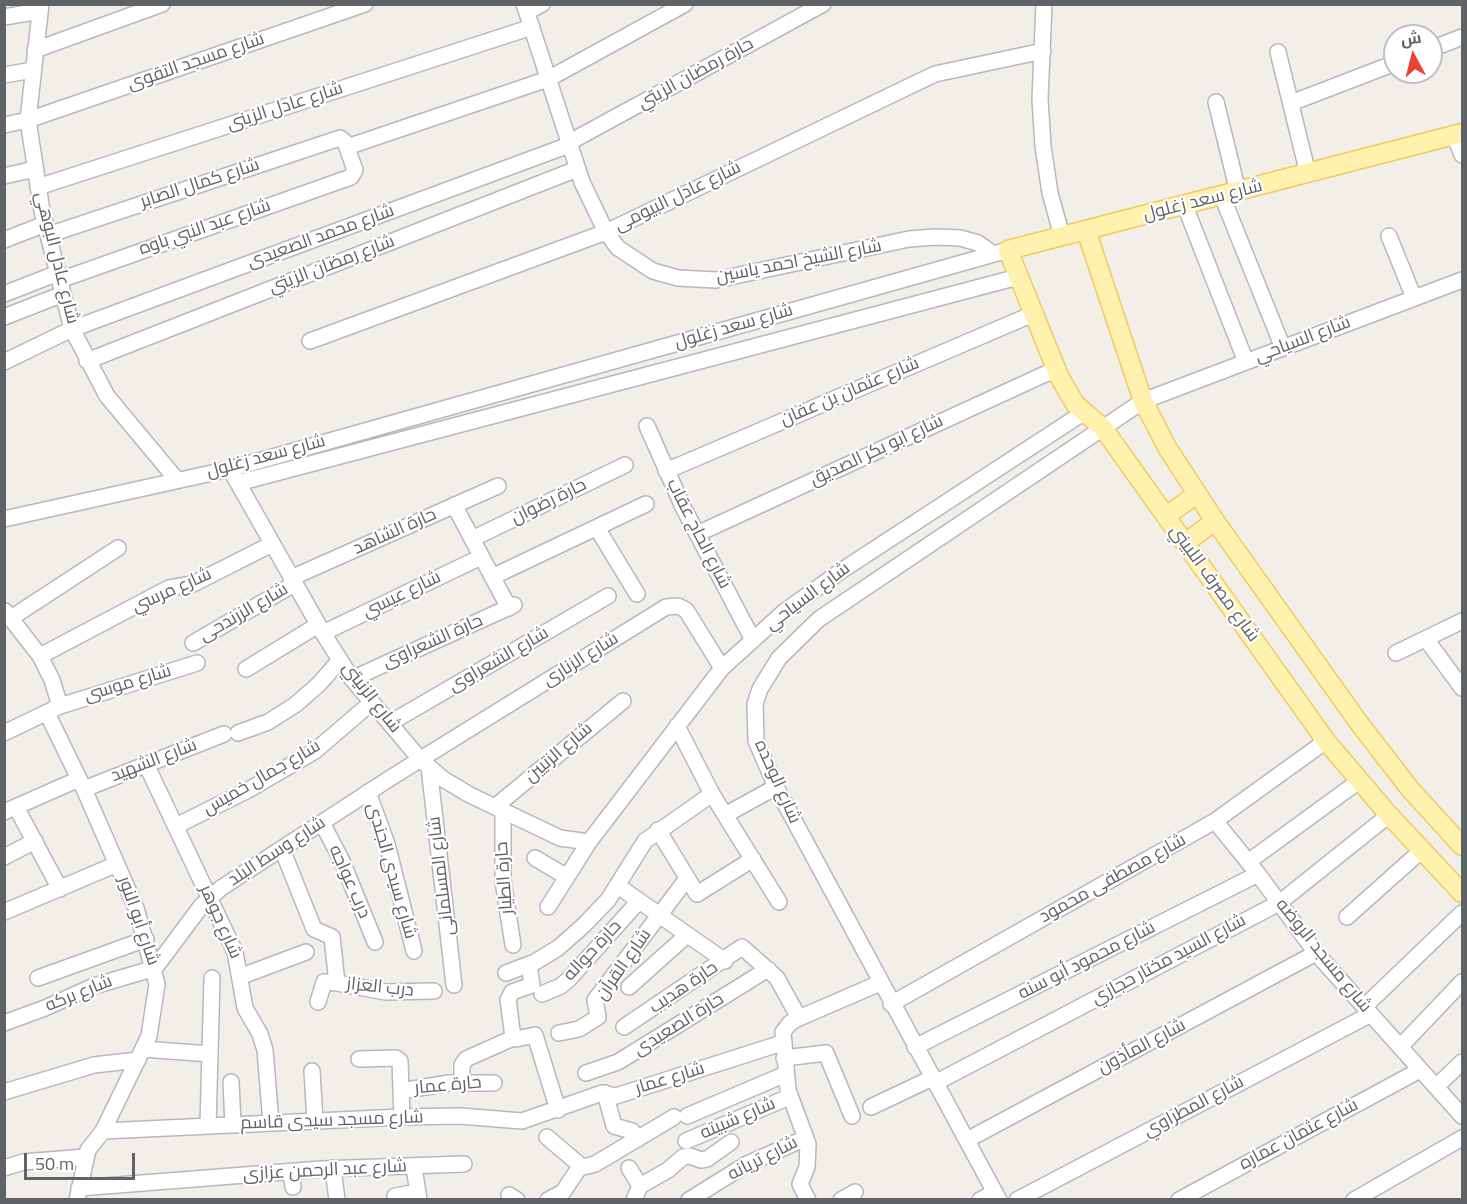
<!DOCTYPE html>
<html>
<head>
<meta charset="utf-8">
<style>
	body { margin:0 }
	#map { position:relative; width:1467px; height:1204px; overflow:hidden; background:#f1efe8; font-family:"Titillium Web",Cairo,sans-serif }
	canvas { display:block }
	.frame { position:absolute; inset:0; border:6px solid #5f6368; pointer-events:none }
	.north { position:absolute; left:1383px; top:24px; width:60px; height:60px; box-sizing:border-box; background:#fff; border:2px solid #bfc1c3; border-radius:50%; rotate:353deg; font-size:16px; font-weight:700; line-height:24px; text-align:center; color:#5f6368 }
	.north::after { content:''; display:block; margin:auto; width:21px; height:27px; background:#ea4335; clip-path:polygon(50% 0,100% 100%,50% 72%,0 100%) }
	.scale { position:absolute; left:24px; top:1153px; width:111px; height:27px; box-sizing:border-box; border:3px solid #5f6368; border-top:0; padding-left:8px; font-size:18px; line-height:21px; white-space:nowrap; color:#5f6368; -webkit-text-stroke:4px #fff; paint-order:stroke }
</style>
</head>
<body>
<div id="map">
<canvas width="1467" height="1204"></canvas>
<div class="frame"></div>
<div class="north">ش</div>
<div class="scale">50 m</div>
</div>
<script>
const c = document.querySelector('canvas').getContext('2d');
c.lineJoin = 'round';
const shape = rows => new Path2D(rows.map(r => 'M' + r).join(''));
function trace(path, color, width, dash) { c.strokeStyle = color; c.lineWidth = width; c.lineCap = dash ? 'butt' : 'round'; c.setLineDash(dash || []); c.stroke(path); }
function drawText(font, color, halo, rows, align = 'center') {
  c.font = font + ' "Titillium Web",Cairo,sans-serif'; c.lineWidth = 4.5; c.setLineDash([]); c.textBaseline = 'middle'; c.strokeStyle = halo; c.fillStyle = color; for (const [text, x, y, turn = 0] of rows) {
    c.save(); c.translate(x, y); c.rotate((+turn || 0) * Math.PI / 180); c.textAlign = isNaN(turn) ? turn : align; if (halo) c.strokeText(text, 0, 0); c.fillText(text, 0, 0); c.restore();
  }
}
const minor = shape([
	[41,4,28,120,42,211,72,329,107,396,177,480],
	[524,4,582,182,606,232,618,248,653,271,678,278,716,280,909,239,935,237,960,238,978,243,993,254],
	[1044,4,1040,99,1043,146,1050,193,1062,236],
	[527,12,542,4],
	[4,17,40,11],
	[1431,49,1462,37],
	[35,50,162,4],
	[1278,52,1308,174],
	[4,75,33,70],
	[1216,102,1238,192],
	[1291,103,1395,63],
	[4,125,28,120,365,4],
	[1454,135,1462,155],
	[568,143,823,4],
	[347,147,548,79,685,4],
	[4,176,35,169],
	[38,187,532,27],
	[1222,196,1283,348],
	[1185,206,1246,362],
	[48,235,340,138,345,142,355,170,351,177,60,280],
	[1389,236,1414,298],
	[4,240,45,224],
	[4,294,58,273],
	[4,317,63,294],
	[310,341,606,232,935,74,1043,51],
	[87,361,577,169],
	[4,362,72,329,569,145],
	[647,426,683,507,753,640],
	[666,471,1033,314],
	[234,476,323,633,352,679,420,759,443,779,470,795,560,838,589,842],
	[238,483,1018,277],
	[454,505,509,608],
	[4,519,230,469,1008,250],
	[597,528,637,594],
	[697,534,1056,369],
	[472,539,625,465],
	[492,577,646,504],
	[291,578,498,486],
	[5,611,40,656,52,680,60,706],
	[11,618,118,548],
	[323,633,481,557],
	[1426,639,1462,688],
	[193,643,294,584],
	[1396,653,1462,621],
	[40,656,169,588,193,584,272,544],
	[246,669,318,625],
	[352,679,514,605],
	[47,713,84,789,136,908,157,984,149,1036,103,1131,88,1150,77,1200],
	[390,723,608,596],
	[677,726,712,794,779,902],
	[4,733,60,706,197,663],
	[238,733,268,722,295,705,319,684,340,660],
	[146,764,235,952,245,1008,260,1034,265,1050,271,1123],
	[429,767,454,985],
	[84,789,224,734],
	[368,792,387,844,414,951],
	[496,806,623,701],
	[16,807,60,889],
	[503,810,503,881,513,945],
	[4,812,79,779],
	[725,815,776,787],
	[1215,821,1258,874,1316,953,1462,1116],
	[322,823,342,861,375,942],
	[176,826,250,789,315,751,372,702],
	[658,830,697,894,753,859],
	[282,849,314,929,332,937,337,983,386,992,434,991],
	[4,857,35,841],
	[535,858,567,877],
	[1248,862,1359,781],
	[618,886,725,961],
	[548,907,589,842,722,668,785,611,841,571,1083,413],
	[4,912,117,864],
	[1347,917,1421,851],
	[529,965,532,985,512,992,508,1000,513,1037,516,1039,535,1035,558,1110],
	[155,968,202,905,221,888,392,777,666,607,678,606,686,610,722,668],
	[506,973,535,962,558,948,584,925,608,900,645,841,712,794],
	[242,976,306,952],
	[38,978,146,939],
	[629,987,687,935],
	[542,994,561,986,569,979,639,901],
	[318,1002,324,982,337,983],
	[891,1004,1215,821,1326,741],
	[1364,1007,1462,913],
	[4,1023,45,1008,94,986,155,968],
	[624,1027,742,947,777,978,799,1018],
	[559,1033,579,1029,598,1017,595,1000,686,880],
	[915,1047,1258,874],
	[1400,1047,1462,982],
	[143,1049,210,1054],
	[784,1058,826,1053,852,1116],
	[359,1059,396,1058,400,1061,402,1117],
	[312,1071,315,1121],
	[586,1073,618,1062,768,969],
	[231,1082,233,1125],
	[462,1082,462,1065,466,1059,513,1038],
	[935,1083,1279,903,1389,815],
	[1436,1087,1462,1062],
	[401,1091,449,1083,494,1083],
	[4,1092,94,1065,138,1060],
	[605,1093,614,1126,632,1131,638,1139],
	[871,1107,932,1078],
	[687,1116,786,1074],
	[208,1126,212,978],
	[103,1131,402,1117,460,1116,522,1121,602,1093,616,1096,782,1043],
	[547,1137,581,1166],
	[967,1140,1316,953],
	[686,1141,789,1097],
	[414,1167,419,1200],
	[4,1168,23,1162,86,1157],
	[333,1168,337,1200],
	[629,1168,640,1186,634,1200],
	[291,1172,293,1187],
	[640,1186,668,1170,683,1157,690,1156,701,1160,707,1159,731,1142],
	[79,1188,321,1169,464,1164],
	[509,1195,517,1200],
	[395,1196,418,1192],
	[548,1200,563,1192,579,1168,595,1164,674,1117],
	[689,1200,747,1164,806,1138],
	[808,1200,800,1184,807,1167,808,1144,788,1090,783,1032,790,1023,799,1018,880,983],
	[841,1200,855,1192],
	[980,1200,995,1192],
	[999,1200,776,787,756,741,755,704,760,689,779,658,819,619,1143,401,1462,280],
	[1017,1200,1371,1014],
	[1179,1200,1420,1070],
	[1354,1200,1462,1138]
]);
const major = shape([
	[1462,133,1008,250,1059,376,1075,404,1103,428,1326,741,1389,815,1462,893],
	[1086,230,1143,401,1168,449,1215,521,1359,723,1410,789,1462,846],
	[1166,516,1197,494],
	[1185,543,1215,521]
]);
trace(minor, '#b5b8bc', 18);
trace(major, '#f2c960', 21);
trace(minor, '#fff', 15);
trace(major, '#fff2af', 18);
drawText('18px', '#5f6368', '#fff', [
	["شارع مسجد التقوى",196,62,-19],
	["حارة رمضان الزيتي",696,74,-29],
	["شارع عادل الزينى",285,107,-18],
	["شارع كمال الصابر",200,184,-18],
	["شارع عادل البيومى",678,197,-26],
	["شارع سعد زغلول",1203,201,-14],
	["شارع عبد النبي باوه",205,228,-19],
	["شارع محمد الصعيدى",321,237,-20],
	["شارع عادل البوهي",56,258,76],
	["شارع الشيخ احمد ياسين",799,262,-11],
	["شارع رمضان الزيتي",332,265,-21],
	["شارع سعد زغلول",734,327,-16],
	["شارع السياحي",1303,340,-21],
	["شارع عثمان بن عفان",850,392,-23],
	["شارع ابو بكر الصديق",877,451,-25],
	["شارع سعد زغلول",266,457,-15],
	["حارة رضوان",549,502,-26],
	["حارة الشاهد",395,532,-24],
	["شارع الحاج عقاب",698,534,63],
	["شارع مصرف اللبيني",1214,584,54],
	["شارع مرسي",172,591,-24],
	["شارع عيسي",402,595,-26],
	["شارع السياحي",808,597,-37],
	["شارع الزرندحى",244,613,-30],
	["حارة الشعراوى",433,642,-24],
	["شارع الشعراوى",499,660,-30],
	["شارع الزنارى",581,660,-32],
	["شارع موسى",128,684,-17],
	["شارع الزنيتي",371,698,52],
	["شارع الزتيين",559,753,-40],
	["شارع الشهيد",154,761,-21],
	["شارع جمال خميس",262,778,-30],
	["شارع الوحده",777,782,66],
	["شارع وسط البلد",277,852,-33],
	["شارع سيدى الجندى",391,871,74],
	["شارع المسلمانى",442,876,-97],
	["حارة الطيار",505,878,-94],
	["شارع مصطفى محمود",1113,879,-29],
	["درب عواجه",349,882,66],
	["شارع أبو النور",138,921,71],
	["شارع جوهر",220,922,66],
	["حارة حواله",593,951,-47],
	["شارع مسجد الروضه",1323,956,51],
	["شارع السيد مختار حجازي",1169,960,-28],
	["شارع محمود أبو سنه",1087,961,-27],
	["شارع القرآن",624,965,-55],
	["درب العزاز",380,988,6],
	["حارة هديب",684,988,-34],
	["شارع بركه",79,994,-22],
	["حارة الصعيدى",679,1025,-32],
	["شارع المأذون",1142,1047,-28],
	["شارع عمار",670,1079,-17],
	["حارة عمار",448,1086,-5],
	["شارع المطراوي",1194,1107,-28],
	["شارع شبيته",738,1119,-23],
	["شارع مسجد سيدى قاسم",332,1121,-2],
	["شارع عثمان عماره",1299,1135,-28],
	["شارع تريانه",763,1159,-27],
	["شارع عبد الرحمن عزازى",325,1171,-3]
]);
</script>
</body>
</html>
